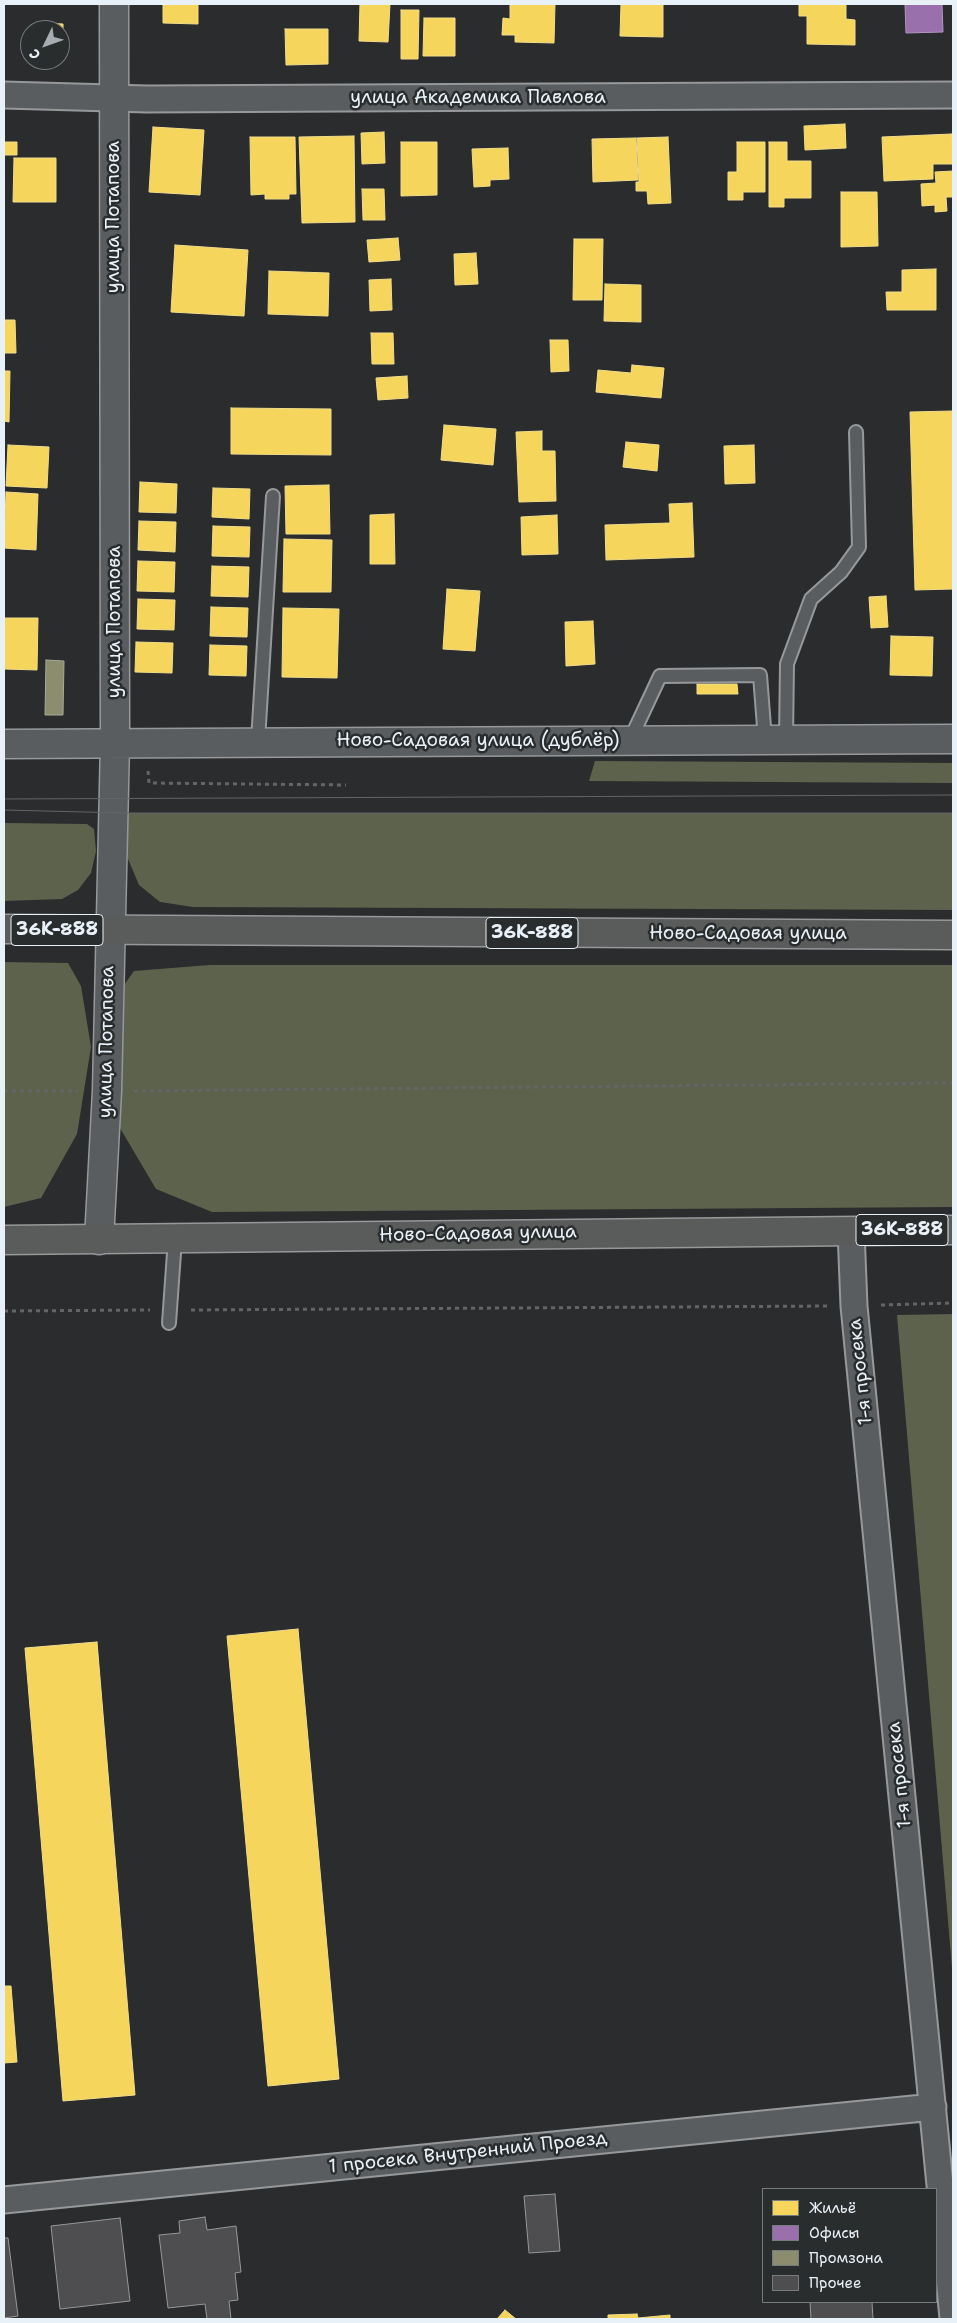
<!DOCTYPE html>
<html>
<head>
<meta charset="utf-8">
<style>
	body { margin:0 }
	#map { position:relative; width:957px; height:2323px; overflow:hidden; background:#2b2c2d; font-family:"Shantell Sans",sans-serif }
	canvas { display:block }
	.frame { position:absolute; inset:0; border:5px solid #e8f1f8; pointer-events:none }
	.legend { position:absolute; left:762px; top:2188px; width:175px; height:115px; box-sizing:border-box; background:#2a2d2e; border:1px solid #767b7f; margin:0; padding:6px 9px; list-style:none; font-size:15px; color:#e8f1f8 }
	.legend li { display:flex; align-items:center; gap:10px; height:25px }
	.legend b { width:25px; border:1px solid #767b7f }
	.north { position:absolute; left:20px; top:20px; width:50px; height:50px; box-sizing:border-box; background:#2a2d2e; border:1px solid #767b7f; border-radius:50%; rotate:228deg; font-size:14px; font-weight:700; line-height:20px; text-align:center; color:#e8f1f8 }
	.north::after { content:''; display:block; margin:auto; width:18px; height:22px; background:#a6acb1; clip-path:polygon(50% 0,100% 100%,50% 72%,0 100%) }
</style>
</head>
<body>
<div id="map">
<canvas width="957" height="2323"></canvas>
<div class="frame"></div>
<ul class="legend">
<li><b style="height:14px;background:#f6d55c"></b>Жильё</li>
<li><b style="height:14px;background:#9970ab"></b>Офисы</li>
<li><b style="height:14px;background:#8c8c6e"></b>Промзона</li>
<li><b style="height:14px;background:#4e4d50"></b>Прочее</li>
</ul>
<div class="north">С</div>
</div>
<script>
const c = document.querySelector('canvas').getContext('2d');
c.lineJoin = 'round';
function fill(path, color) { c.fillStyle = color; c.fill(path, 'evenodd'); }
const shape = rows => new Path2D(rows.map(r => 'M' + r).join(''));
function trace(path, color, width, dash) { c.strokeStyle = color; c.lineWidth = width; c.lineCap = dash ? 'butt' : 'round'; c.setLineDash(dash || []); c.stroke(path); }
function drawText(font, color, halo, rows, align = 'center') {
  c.font = font + ' "Shantell Sans",sans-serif'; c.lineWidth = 5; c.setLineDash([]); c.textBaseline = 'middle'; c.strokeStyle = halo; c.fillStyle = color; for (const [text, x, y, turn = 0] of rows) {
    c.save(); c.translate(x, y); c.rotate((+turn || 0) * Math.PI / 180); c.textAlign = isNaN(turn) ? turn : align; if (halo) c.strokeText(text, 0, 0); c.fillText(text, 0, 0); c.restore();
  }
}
fill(shape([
	[595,761,953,763,953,783,589,781],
	[126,813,953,813,953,910,193,907,160,902,139,885,128,859],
	[4,823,87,824,94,829,96,851,91,873,78,890,62,899,4,901],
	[4,962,68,963,81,986,91,1047,77,1134,41,1198,4,1207],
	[209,965,953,965,953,1207,212,1212,156,1189,120,1128,109,1006,134,971],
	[953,1314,953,1980,897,1315]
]), '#5d624c');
const homes = shape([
	[163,4,198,4,198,24,163,23,163,4],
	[360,4,390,4,388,42,359,41,360,4],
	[510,4,555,4,554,43,515,42,515,35,502,35,503,18,510,19,510,4],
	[621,4,663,4,663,37,620,36,621,4],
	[799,4,846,4,846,19,855,20,855,45,807,44,807,16,799,16,799,4],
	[401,10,419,10,418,59,401,59,401,10],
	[424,18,455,18,455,56,423,56,424,18],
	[40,23,63,24,63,47,60,46,60,30,39,30,40,23],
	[285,29,328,29,328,64,286,65,285,29],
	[845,124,846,148,805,150,804,126,845,124],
	[153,127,204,130,200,195,149,192,153,127],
	[384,132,385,163,362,164,361,133,384,132],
	[952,134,953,164,933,164,933,179,884,181,882,137,952,134],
	[354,136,355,222,302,223,299,137,354,136],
	[250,137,295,137,296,194,289,194,289,199,265,199,265,194,251,195,250,137],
	[668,137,671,203,648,204,647,191,636,191,636,182,639,182,637,138,668,137],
	[636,138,638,180,593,182,592,139,636,138],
	[4,142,17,142,17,155,4,155,4,142],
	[401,142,437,142,437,195,401,196,401,142],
	[737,142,765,142,765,192,743,192,743,200,728,200,728,172,737,172,737,142],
	[769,142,787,142,787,161,811,161,811,198,784,198,784,207,769,207,769,142],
	[508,148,509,179,490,180,490,186,474,187,472,149,508,148],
	[14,158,56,158,56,202,13,202,14,158],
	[953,171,953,197,946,197,947,211,935,212,935,205,922,206,921,184,936,183,935,172,953,171],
	[362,189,384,189,385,220,363,220,362,189],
	[841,192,877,192,878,246,841,247,841,192],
	[398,238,400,260,369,262,367,240,398,238],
	[574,239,603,239,602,300,573,300,574,239],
	[175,245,248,250,244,316,171,312,175,245],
	[476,253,478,284,455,285,454,254,476,253],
	[936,269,936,310,887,310,886,292,902,292,902,270,936,269],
	[269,271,329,273,328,316,268,314,269,271],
	[391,279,392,310,370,311,369,280,391,279],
	[605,284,641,285,641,322,604,321,605,284],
	[4,320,15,320,16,353,4,353,4,320],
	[371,333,393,333,394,364,372,364,371,333],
	[550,340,568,340,569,371,551,372,550,340],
	[632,365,664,368,661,398,596,392,598,370,631,373,632,365],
	[4,371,10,371,9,422,4,421,4,371],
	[407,376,408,398,378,400,376,378,407,376],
	[231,408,331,409,331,455,231,454,231,408],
	[953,411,953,589,915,590,910,412,953,411],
	[444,425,496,429,493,465,441,460,444,425],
	[542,431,542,451,555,451,556,501,519,502,516,432,542,431],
	[626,442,659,445,657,471,623,467,626,442],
	[8,445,49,447,47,488,6,486,8,445],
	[754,445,755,483,725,484,724,446,754,445],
	[140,482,177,484,176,513,139,512,140,482],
	[329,485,330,534,286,534,285,486,329,485],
	[213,488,250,489,249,519,212,517,213,488],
	[6,492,38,494,36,550,4,548,6,492],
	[692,503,694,557,606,560,605,525,670,523,669,504,692,503],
	[394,514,395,564,370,564,370,515,394,514],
	[557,515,558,554,522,555,521,517,557,515],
	[139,521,176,522,175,552,138,550,139,521],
	[213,526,250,527,249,557,212,556,213,526],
	[284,539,332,540,331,592,283,592,284,539],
	[138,561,175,562,174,592,137,591,138,561],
	[212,566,249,567,248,597,211,596,212,566],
	[447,589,480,591,475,651,443,649,447,589],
	[886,596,888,627,871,628,869,597,886,596],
	[138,599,175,600,174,630,137,629,138,599],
	[211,607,248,608,247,637,210,636,211,607],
	[283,608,339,609,337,678,282,677,283,608],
	[4,618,38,618,37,670,4,669,4,618],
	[593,621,595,664,566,666,565,622,593,621],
	[891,636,933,637,932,676,890,675,891,636],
	[136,642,173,643,172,673,135,672,136,642],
	[210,645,247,646,246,676,209,675,210,645],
	[697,684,737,684,738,694,697,694,697,684],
	[298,1629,339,2079,268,2086,227,1636,298,1629],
	[97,1642,135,2095,63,2101,25,1648,97,1642],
	[4,1986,11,1986,17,2062,4,2063,4,1986],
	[505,2310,516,2319,497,2319,505,2310],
	[637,2314,638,2318,670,2315,670,2319,608,2319,608,2315,637,2314]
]);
fill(homes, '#f6d55c');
trace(homes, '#f2dd8b', 1);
const offices = shape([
	[905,4,942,4,943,32,906,33,905,4]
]);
fill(offices, '#9970ab');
trace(offices, '#b197c2', 1);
const industry = shape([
	[46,660,64,661,63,715,45,715,46,660]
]);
fill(industry, '#8c8c6e');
trace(industry, '#a8aa97', 1);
const building = shape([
	[555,2194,560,2251,529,2253,524,2196,555,2194],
	[205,2217,207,2230,236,2226,241,2272,235,2273,238,2300,229,2301,231,2319,207,2319,205,2304,168,2308,159,2235,180,2233,179,2221,205,2217],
	[120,2218,130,2301,60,2309,51,2226,120,2218],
	[4,2238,8,2238,18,2316,4,2318,4,2238],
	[810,2302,872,2302,873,2319,811,2319,810,2302]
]);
fill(building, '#4e4d50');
trace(building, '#96989a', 1);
const service = shape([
	[786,739,787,664,811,599,841,572,859,547,856,432],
	[630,740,660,676,760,675,765,740],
	[258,741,273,496],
	[169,1323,175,1239]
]);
const minor = shape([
	[4,95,147,99,953,95],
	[851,1231,854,1306,953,2318],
	[4,2200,933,2107]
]);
const tertiary = shape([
	[4,744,953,739],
	[99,1240,107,1091,115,743,114,4]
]);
const primary = shape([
	[4,929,953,935],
	[4,1240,953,1230]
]);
trace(service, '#96989a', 16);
trace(minor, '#96989a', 29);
trace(tertiary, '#96989a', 31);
trace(primary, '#96989a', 31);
trace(shape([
	[148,771,149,783,346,785],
	[4,1091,78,1091],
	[134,1091,953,1083],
	[881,1305,953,1303],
	[191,1310,828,1306],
	[4,1311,150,1310]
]), '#636566', 3, [4, 4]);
trace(service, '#5a5d60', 12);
trace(minor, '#5a5d60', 25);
trace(tertiary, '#5a5d60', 28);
trace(primary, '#5a5b5b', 28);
trace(shape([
	[4,799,953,795],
	[4,810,126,813,953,813]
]), '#636566', 1);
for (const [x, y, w] of [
	[57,930,92],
	[532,933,92],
	[902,1230,92]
]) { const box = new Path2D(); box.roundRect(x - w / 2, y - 15.5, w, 31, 4); c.fillStyle = '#2a2d2e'; c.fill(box); trace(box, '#e8f1f8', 1); }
drawText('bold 18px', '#e8f1f8', null, [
	["36К-888",57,930],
	["36К-888",532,933],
	["36К-888",902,1230]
]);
drawText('19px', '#e8f1f8', '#2a2d2e', [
	["улица Академика Павлова",478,98],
	["улица Потапова",114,217,-90],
	["улица Потапова",115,622,-90],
	["Ново-Садовая улица (дублёр)",478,741],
	["Ново-Садовая улица",748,934],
	["улица Потапова",107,1042,-89],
	["Ново-Садовая улица",478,1234,-1],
	["1-я просека",861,1372,-96],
	["1-я просека",900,1775,-96],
	["1 просека Внутренний Проезд",468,2153,-6]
]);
</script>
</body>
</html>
